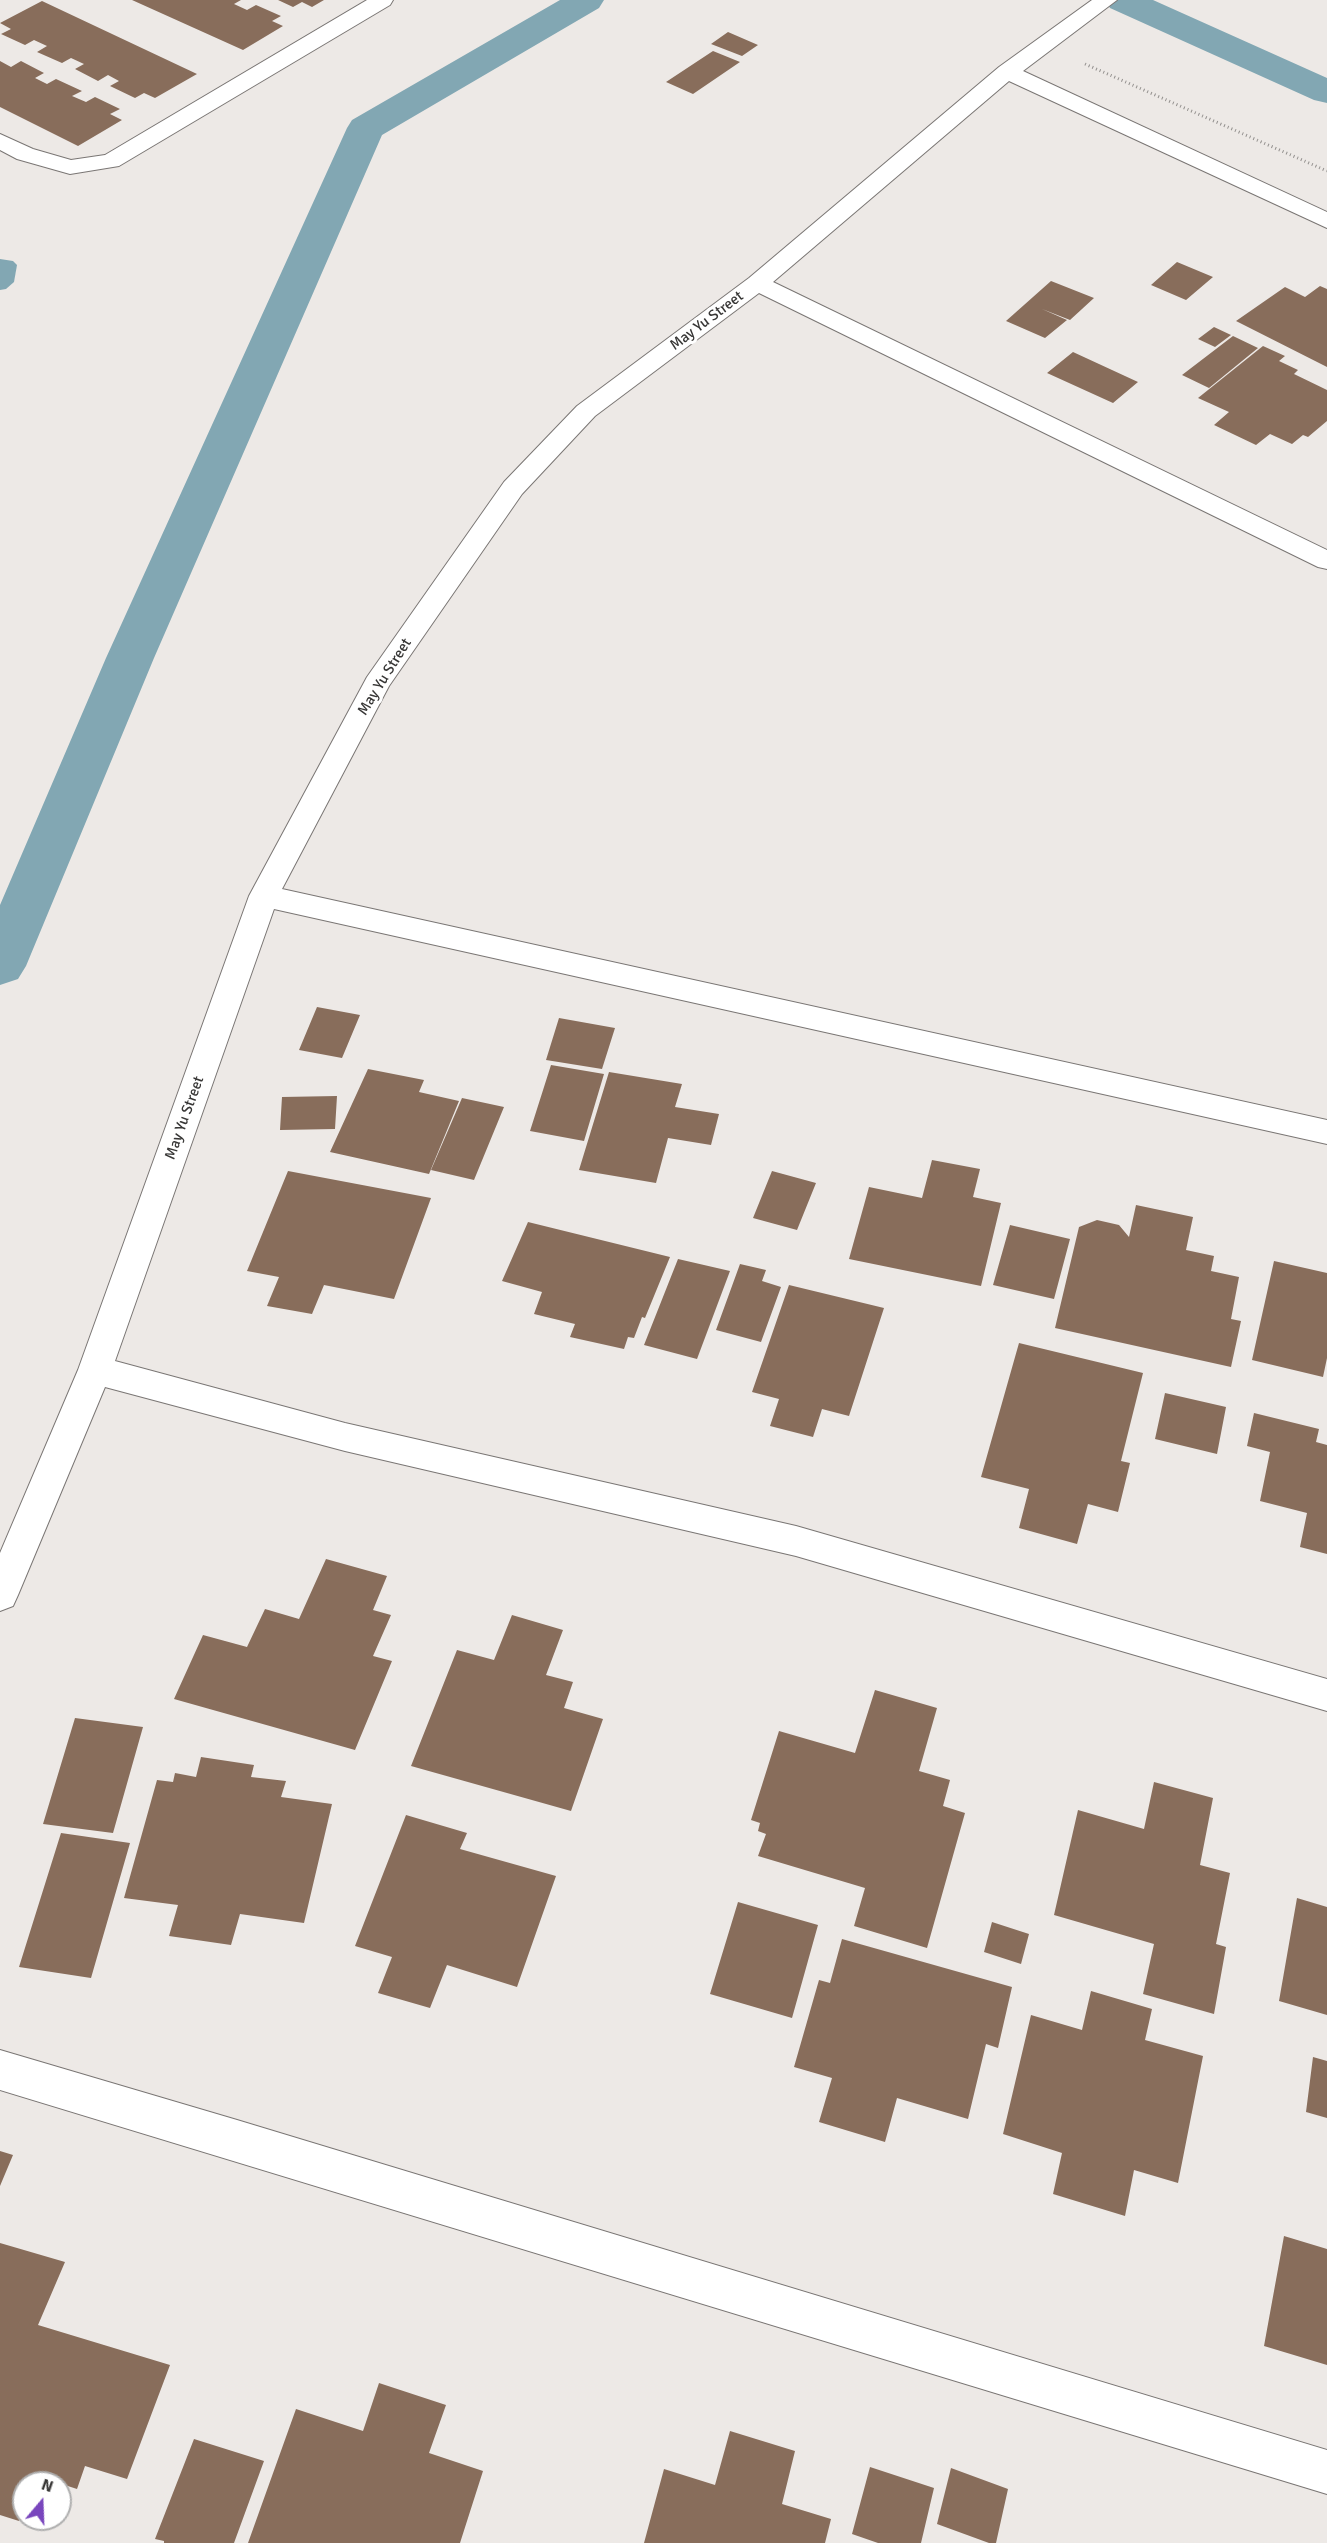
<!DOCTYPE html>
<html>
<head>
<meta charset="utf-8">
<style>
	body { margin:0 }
	#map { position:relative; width:1327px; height:2543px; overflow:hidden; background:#ede9e6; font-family:Signika,sans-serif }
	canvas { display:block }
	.north { position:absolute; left:12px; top:2471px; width:60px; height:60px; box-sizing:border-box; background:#fff; border:2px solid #afafaf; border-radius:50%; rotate:19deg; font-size:16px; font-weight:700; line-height:24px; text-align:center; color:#383736 }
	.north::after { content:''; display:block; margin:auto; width:21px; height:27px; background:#7946bd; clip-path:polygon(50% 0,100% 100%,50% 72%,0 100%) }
</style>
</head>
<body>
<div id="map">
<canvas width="1327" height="2543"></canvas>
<div class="north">N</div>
</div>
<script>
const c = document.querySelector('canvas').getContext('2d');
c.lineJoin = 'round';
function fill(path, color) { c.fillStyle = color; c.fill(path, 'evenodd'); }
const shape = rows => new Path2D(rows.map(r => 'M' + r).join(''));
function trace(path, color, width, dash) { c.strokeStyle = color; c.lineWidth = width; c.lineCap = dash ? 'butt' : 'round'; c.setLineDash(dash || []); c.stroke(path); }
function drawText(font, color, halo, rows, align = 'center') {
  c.font = font + ' Signika,sans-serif'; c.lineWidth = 6; c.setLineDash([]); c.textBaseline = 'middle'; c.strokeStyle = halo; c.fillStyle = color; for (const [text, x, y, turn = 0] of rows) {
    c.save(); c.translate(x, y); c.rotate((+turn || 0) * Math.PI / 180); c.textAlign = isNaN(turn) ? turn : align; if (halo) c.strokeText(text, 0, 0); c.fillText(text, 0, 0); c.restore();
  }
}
fill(shape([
	[0,259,13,261,17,265,14,282,6,289,0,290]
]), '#82a7b3');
fill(shape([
	[560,0,604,0,599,8,382,135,154,658,26,966,18,979,0,985,0,905,106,658,347,128,352,120,560,0],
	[1105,0,1153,0,1327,78,1327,103,1314,100,1110,8,1105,0]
]), '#82a7b3');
fill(shape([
	[132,0,241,0,234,4,247,10,256,5,281,16,272,21,283,26,243,50],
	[278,0,324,0,312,7,302,2,293,7],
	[42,1,197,74,155,98,144,93,135,98,110,86,119,81,108,75,98,81,75,69,84,64,71,58,62,63,37,52,47,46,34,40,25,45,1,34,11,29,0,23],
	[728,32,758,45,742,56,711,44],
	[713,51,740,62,693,94,666,82],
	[0,61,11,67,21,61,44,73,35,78,47,84,56,79,82,91,72,96,86,102,95,97,120,109,110,114,122,120,78,146,0,107],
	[1177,262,1213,277,1186,300,1151,285],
	[1051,281,1094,298,1070,320,1042,309,1067,320,1045,338,1006,321],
	[1320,286,1327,289,1327,367,1236,321,1285,287,1305,297],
	[1214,327,1231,335,1215,347,1198,339],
	[1233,336,1258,348,1209,388,1182,375],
	[1263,346,1285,356,1279,361,1298,370,1294,374,1327,390,1327,421,1308,437,1303,435,1292,444,1270,434,1256,445,1214,425,1229,412,1198,398],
	[1073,352,1138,382,1113,403,1047,373],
	[317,1007,360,1015,342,1058,299,1050],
	[559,1018,615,1028,602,1069,546,1060],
	[551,1065,604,1074,584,1141,530,1131],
	[368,1069,424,1080,419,1092,459,1101,429,1174,330,1152],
	[609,1072,682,1084,675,1107,719,1114,711,1145,668,1138,656,1183,579,1170],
	[337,1096,335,1129,280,1130,282,1097],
	[462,1098,504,1107,474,1180,431,1170],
	[932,1160,980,1169,973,1197,1001,1203,981,1286,849,1259,869,1187,922,1198],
	[288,1171,431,1198,394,1299,324,1285,312,1314,267,1306,279,1277,247,1271],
	[772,1171,816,1183,797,1230,753,1218],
	[1136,1205,1193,1217,1186,1250,1214,1256,1211,1271,1239,1277,1231,1319,1241,1321,1231,1367,1055,1328,1079,1227,1097,1220,1119,1225,1129,1237],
	[528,1222,670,1257,645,1318,642,1317,634,1338,628,1337,624,1349,570,1337,575,1324,534,1314,542,1292,502,1281],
	[1010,1225,1070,1239,1054,1299,993,1285],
	[678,1259,730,1271,697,1359,644,1345],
	[1274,1261,1327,1273,1327,1358,1323,1377,1252,1360],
	[740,1264,766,1270,762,1281,781,1287,761,1342,716,1330],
	[789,1285,884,1308,849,1416,822,1409,813,1437,770,1426,779,1399,752,1392],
	[1019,1343,1143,1373,1121,1461,1130,1463,1118,1512,1088,1504,1077,1544,1019,1528,1029,1489,981,1477],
	[1165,1393,1226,1407,1217,1454,1155,1439],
	[1254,1413,1319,1429,1316,1442,1327,1445,1327,1554,1300,1547,1307,1513,1260,1501,1270,1452,1247,1446],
	[326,1559,387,1576,373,1610,391,1615,373,1656,392,1661,355,1750,174,1699,203,1635,247,1647,265,1609,299,1619],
	[512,1615,563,1630,546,1675,573,1682,564,1708,603,1719,571,1811,411,1766,457,1650,494,1660],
	[875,1690,937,1708,919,1771,950,1780,943,1806,965,1813,927,1948,854,1926,865,1888,758,1856,766,1834,758,1831,760,1823,751,1820,779,1731,855,1753],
	[75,1718,143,1727,113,1833,43,1824],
	[201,1757,254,1765,251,1777,286,1781,281,1797,332,1804,304,1923,240,1914,231,1945,169,1936,178,1905,124,1898,157,1780,173,1782,175,1773,196,1777],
	[1154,1782,1213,1798,1200,1865,1230,1873,1216,1944,1226,1947,1214,2014,1143,1994,1154,1944,1054,1915,1078,1810,1144,1829],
	[406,1815,467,1833,460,1849,556,1876,517,1987,447,1965,430,2008,378,1993,392,1957,355,1946],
	[61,1833,130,1843,91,1978,19,1967],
	[1297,1898,1327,1907,1327,2015,1279,2001],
	[738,1902,818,1925,792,2018,710,1994],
	[992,1922,1029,1934,1021,1964,984,1952],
	[842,1939,1012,1987,998,2048,986,2044,968,2119,897,2098,885,2142,819,2122,832,2078,794,2067,819,1980,830,1983],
	[1091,1991,1152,2009,1145,2040,1203,2056,1178,2183,1134,2170,1125,2216,1053,2194,1062,2153,1003,2134,1031,2015,1082,2030],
	[1313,2057,1327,2061,1327,2118,1306,2112],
	[0,2151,13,2155,0,2186],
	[1284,2236,1327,2249,1327,2365,1264,2346],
	[0,2243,65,2262,38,2325,170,2365,127,2479,85,2466,77,2489,37,2476,34,2483,24,2483,24,2508,19,2521,0,2515],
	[379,2383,446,2405,429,2453,483,2471,460,2543,248,2543,296,2409,363,2431],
	[730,2431,795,2451,782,2504,831,2519,825,2543,644,2543,664,2469,715,2485],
	[194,2439,264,2461,234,2543,164,2543,164,2541,155,2539],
	[870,2467,934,2488,921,2543,878,2543,852,2534],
	[951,2468,1008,2489,996,2543,989,2543,937,2524]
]), '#886d5b');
const minor = shape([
	[367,0,393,0,390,5,119,166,70,174,17,159,0,150,0,134,33,149,71,160,105,155,367,0],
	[1092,0,1117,0,1023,71,1327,212,1327,228,1009,81,773,282,1327,550,1327,569,1318,567,759,293,595,416,522,494,389,686,282,889,1327,1120,1327,1144,274,909,115,1361,345,1423,796,1526,1327,1679,1327,1711,796,1556,345,1451,105,1387,18,1595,13,1606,0,1611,0,1553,78,1370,249,896,367,677,504,482,577,406,749,278,999,67,1092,0],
	[0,2050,237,2120,1327,2450,1327,2494,0,2090,0,2050]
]);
trace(minor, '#7a7674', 2);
trace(shape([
	[1085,64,1327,171]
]), '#93908e', 3, [1, 3]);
fill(minor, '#fff');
drawText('15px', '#383736', '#fff', [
	["May Yu Street",707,321,-37],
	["May Yu Street",385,677,-58],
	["May Yu Street",185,1118,-70]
]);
</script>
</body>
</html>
